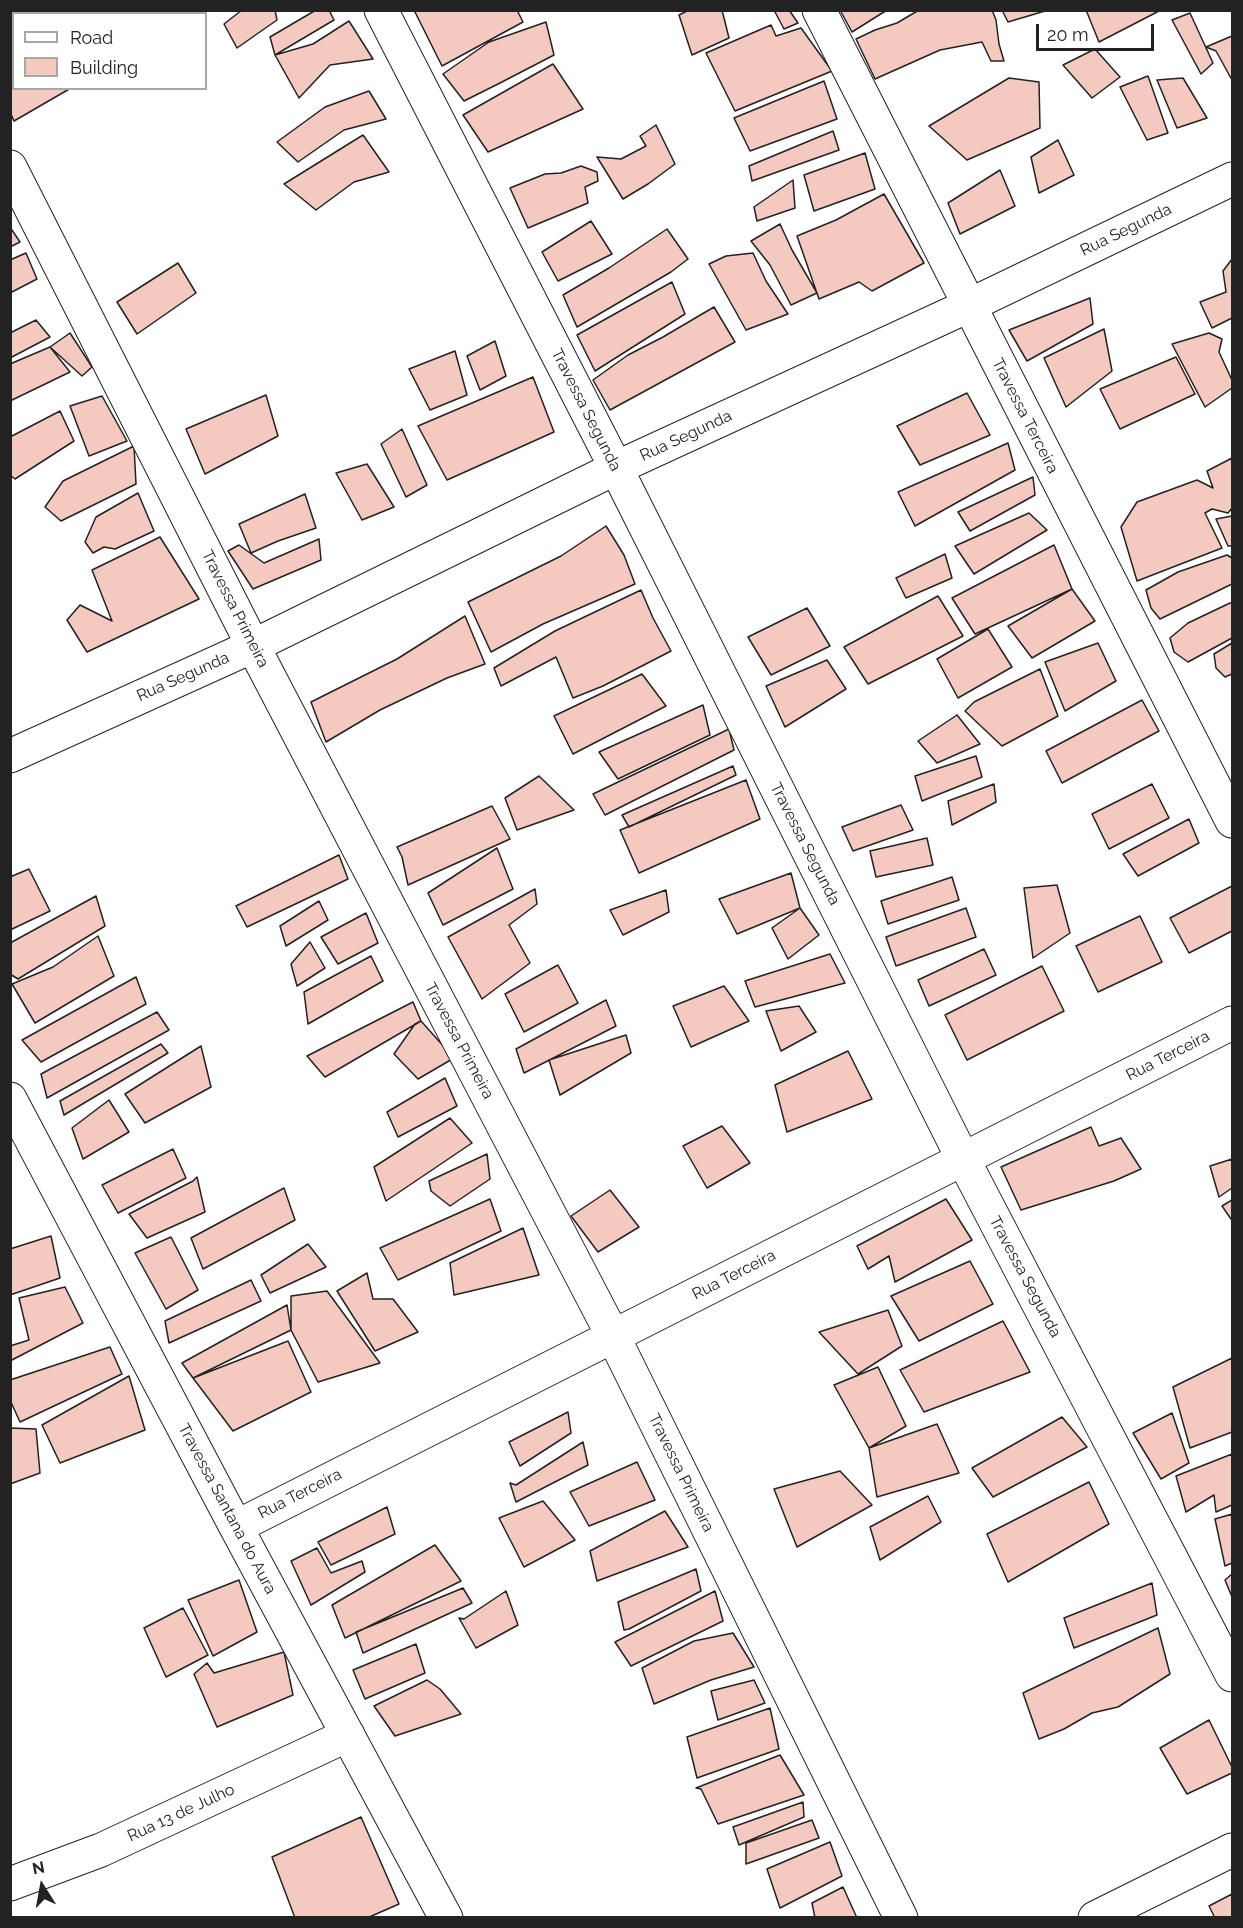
<!DOCTYPE html>
<html>
<head>
<meta charset="utf-8">
<style>
	body { margin:0 }
	#map { position:relative; width:1243px; height:1928px; overflow:hidden; background:#fff; font-family:Raleway,sans-serif }
	canvas { display:block }
	.frame { position:absolute; inset:0; border:12px solid #222; pointer-events:none }
	.legend { position:absolute; left:12px; top:12px; width:195px; height:78px; box-sizing:border-box; background:#fff; border:2px solid #a7a7a7; margin:0; padding:8px 10px; list-style:none; font-size:18px; color:#222 }
	.legend li { display:flex; align-items:center; gap:12px; height:30px }
	.legend b { width:30px; border:2px solid #a7a7a7 }
	.north { position:absolute; left:12px; top:1856px; width:60px; height:60px; -webkit-text-stroke:4px #fff; paint-order:stroke; rotate:349deg; font-size:16px; font-weight:700; line-height:24px; text-align:center; color:#222 }
	.north::after { content:''; display:block; margin:auto; width:21px; height:27px; background:#222; clip-path:polygon(50% 0,100% 100%,50% 72%,0 100%) }
	.scale { position:absolute; left:1036px; top:24px; width:118px; height:27px; box-sizing:border-box; border:3px solid #222; border-top:0; padding-left:8px; font-size:18px; line-height:21px; white-space:nowrap; color:#222; -webkit-text-stroke:4px #fff; paint-order:stroke }
</style>
</head>
<body>
<div id="map">
<canvas width="1243" height="1928"></canvas>
<div class="frame"></div>
<ul class="legend">
<li><b style="height:8px;background:#fff"></b>Road</li>
<li><b style="height:16px;background:#f3c9c0"></b>Building</li>
</ul>
<div class="north">N</div>
<div class="scale">20 m</div>
</div>
<script>
const c = document.querySelector('canvas').getContext('2d');
c.lineJoin = 'round';
function fill(path, color) { c.fillStyle = color; c.fill(path, 'evenodd'); }
const shape = rows => new Path2D(rows.map(r => 'M' + r).join(''));
function trace(path, color, width, dash) { c.strokeStyle = color; c.lineWidth = width; c.lineCap = dash ? 'butt' : 'round'; c.setLineDash(dash || []); c.stroke(path); }
function drawText(font, color, halo, rows, align = 'center') {
  c.font = font + ' Raleway,sans-serif'; c.lineWidth = 4.5; c.setLineDash([]); c.textBaseline = 'middle'; c.strokeStyle = halo; c.fillStyle = color; for (const [text, x, y, turn = 0] of rows) {
    c.save(); c.translate(x, y); c.rotate((+turn || 0) * Math.PI / 180); c.textAlign = isNaN(turn) ? turn : align; if (halo) c.strokeText(text, 0, 0); c.fillText(text, 0, 0); c.restore();
  }
}
const building = shape([
	[118,10,145,10,146,14,112,14,118,10],
	[242,10,275,10,277,20,237,48,224,24,242,10],
	[316,10,329,10,334,20,275,55,270,37,316,10],
	[414,10,517,10,523,22,442,66,414,10],
	[689,10,722,10,729,38,692,55,679,15,689,10],
	[774,10,789,10,798,23,784,29,774,10],
	[840,10,887,10,852,32,840,10],
	[919,10,992,10,996,20,999,44,1004,61,991,61,982,42,940,50,875,79,856,39,875,30,897,23,919,10],
	[1002,10,1044,10,1045,11,1008,22,1002,10],
	[1086,10,1161,10,1099,42,1086,10],
	[1190,13,1213,63,1201,74,1172,20,1190,13],
	[349,21,373,59,330,65,299,98,275,55,313,44,349,21],
	[546,22,554,55,500,83,464,101,443,74,489,42,546,22],
	[771,25,776,36,801,28,832,71,735,111,706,53,771,25],
	[1232,36,1232,80,1216,51,1206,47,1232,36],
	[1095,49,1120,77,1092,98,1063,65,1095,49],
	[14,56,14,88,71,88,14,121,10,112,10,57,14,56],
	[553,64,583,109,488,152,463,115,553,64],
	[1148,76,1168,133,1147,140,1120,87,1148,76],
	[1009,78,1039,82,1040,128,967,160,929,126,1009,78],
	[1183,78,1207,118,1177,128,1157,80,1183,78],
	[824,81,837,119,750,151,734,118,824,81],
	[369,91,386,119,344,130,298,162,277,142,325,107,369,91],
	[656,125,675,164,648,184,623,199,597,157,621,159,646,146,640,136,656,125],
	[833,131,839,150,752,181,749,166,833,131],
	[363,135,389,172,354,182,316,210,284,184,363,135],
	[1058,140,1074,175,1039,193,1031,157,1058,140],
	[865,153,875,189,814,211,804,175,865,153],
	[581,166,597,172,598,181,585,187,588,203,528,228,510,188,545,174,561,173,581,166],
	[1000,170,1015,206,960,234,948,203,1000,170],
	[793,180,795,208,757,221,754,207,793,180],
	[884,194,924,263,872,291,859,282,819,299,797,236,836,220,884,194],
	[591,221,612,254,558,281,542,252,591,221],
	[780,224,792,250,817,293,791,305,770,265,751,241,780,224],
	[10,227,20,242,10,247,10,227],
	[667,229,688,259,671,272,577,327,563,295,609,268,667,229],
	[26,253,37,279,10,293,10,260,26,253],
	[753,253,766,281,788,314,746,330,709,264,726,256,753,253],
	[1232,259,1232,318,1212,328,1200,302,1226,292,1223,271,1232,259],
	[178,263,196,293,137,334,117,302,178,263],
	[672,282,685,314,595,371,577,335,672,282],
	[1090,298,1093,324,1027,361,1009,330,1090,298],
	[714,307,735,342,610,410,593,380,628,355,663,337,714,307],
	[36,320,50,337,10,358,10,333,36,320],
	[1104,329,1112,371,1066,407,1044,358,1104,329],
	[70,333,92,367,82,376,50,347,70,333],
	[1209,333,1222,339,1219,352,1232,380,1232,388,1205,407,1172,344,1209,333],
	[495,341,506,376,480,390,467,356,495,341],
	[50,347,70,372,10,401,10,364,50,347],
	[455,351,467,395,430,410,409,369,455,351],
	[1176,357,1195,394,1120,429,1100,389,1176,357],
	[533,377,554,432,447,480,418,426,533,377],
	[967,393,990,435,920,465,897,426,967,393],
	[266,395,278,436,205,474,186,429,266,395],
	[102,396,127,441,89,456,70,406,102,396],
	[60,411,74,441,15,479,10,475,10,437,60,411],
	[402,429,427,485,406,497,381,444,402,429],
	[1008,443,1015,470,915,526,898,492,1008,443],
	[134,446,136,484,61,521,45,507,63,481,134,446],
	[1232,458,1232,508,1228,513,1212,509,1205,513,1222,548,1137,581,1121,527,1137,502,1197,480,1213,488,1207,471,1232,458],
	[367,464,394,507,362,520,336,473,367,464],
	[1033,477,1035,495,970,531,958,512,1033,477],
	[138,493,154,531,115,549,104,547,93,553,85,542,96,517,138,493],
	[305,494,316,528,278,541,251,553,239,524,305,494],
	[1029,513,1047,530,974,574,955,546,1029,513],
	[1232,516,1232,546,1228,546,1216,519,1232,516],
	[606,526,624,555,635,584,543,624,491,652,468,602,561,556,606,526],
	[160,537,199,599,87,652,67,620,80,605,112,621,92,570,160,537],
	[319,539,321,560,253,589,228,551,239,545,264,563,319,539],
	[1054,545,1072,589,975,634,952,598,1054,545],
	[945,554,952,578,906,598,896,578,945,554],
	[1227,555,1232,558,1232,584,1160,619,1151,608,1146,590,1178,572,1227,555],
	[1072,589,1095,621,1032,658,1008,626,1072,589],
	[641,590,653,618,671,651,603,686,573,698,556,657,501,686,494,668,555,631,641,590],
	[938,596,963,636,868,684,844,647,938,596],
	[1230,603,1232,603,1232,638,1188,662,1174,652,1170,638,1188,623,1230,603],
	[807,608,830,646,771,675,748,637,807,608],
	[465,616,485,664,447,678,380,710,326,742,311,702,397,659,465,616],
	[988,629,1012,667,958,698,937,659,988,629],
	[1098,643,1116,681,1065,711,1045,662,1098,643],
	[1232,643,1232,674,1225,677,1216,668,1214,654,1232,643],
	[827,660,846,689,785,727,766,686,827,660],
	[1040,669,1058,716,1002,746,965,711,974,702,1040,669],
	[642,674,666,706,573,754,554,716,642,674],
	[1142,700,1159,731,1062,783,1046,751,1142,700],
	[703,705,710,735,618,779,599,752,703,705],
	[957,715,980,744,937,763,918,741,957,715],
	[729,729,734,750,605,815,593,794,729,729],
	[976,756,982,777,922,801,915,776,976,756],
	[733,766,736,775,629,827,622,815,733,766],
	[539,776,574,810,517,830,505,798,539,776],
	[746,780,760,819,639,873,620,830,746,780],
	[994,784,996,802,952,825,948,801,994,784],
	[1152,784,1169,818,1109,849,1092,814,1152,784],
	[901,805,913,830,853,851,842,827,901,805],
	[492,806,510,839,408,885,402,857,397,847,492,806],
	[1189,819,1199,843,1138,876,1123,854,1189,819],
	[927,838,933,865,876,877,870,851,927,838],
	[497,848,513,889,443,925,428,893,497,848],
	[339,855,348,879,247,927,236,906,339,855],
	[29,869,50,911,10,930,10,877,29,869],
	[791,873,800,908,737,934,719,899,791,873],
	[952,877,959,900,888,924,881,901,952,877],
	[1057,885,1070,933,1033,958,1024,888,1057,885],
	[1232,886,1232,931,1189,953,1170,918,1232,886],
	[535,889,537,904,509,925,530,963,482,999,448,937,535,889],
	[666,890,669,912,623,935,610,910,666,890],
	[96,896,105,926,18,979,10,974,10,945,12,942,96,896],
	[319,901,328,920,286,946,280,926,319,901],
	[800,908,819,935,788,959,772,928,800,908],
	[966,908,976,937,896,966,886,937,966,908],
	[366,913,378,943,338,964,321,937,366,913],
	[1140,916,1162,962,1098,992,1076,946,1140,916],
	[98,936,114,976,35,1023,12,984,53,967,98,936],
	[310,942,325,968,297,986,291,964,310,942],
	[984,949,996,975,929,1006,918,980,984,949],
	[830,954,845,983,755,1007,745,981,830,954],
	[371,956,383,981,308,1024,304,992,371,956],
	[558,965,578,1003,524,1032,505,994,558,965],
	[1042,966,1064,1011,967,1060,945,1015,1042,966],
	[136,977,146,1004,41,1062,22,1040,136,977],
	[724,986,749,1021,691,1047,673,1006,724,986],
	[606,1000,616,1026,524,1073,516,1049,606,1000],
	[413,1002,421,1021,325,1077,307,1056,413,1002],
	[799,1006,816,1032,781,1051,766,1011,799,1006],
	[157,1012,169,1030,47,1098,41,1074,157,1012],
	[421,1021,454,1058,418,1079,394,1054,415,1024,421,1021],
	[626,1035,631,1053,560,1095,549,1060,626,1035],
	[161,1044,168,1053,64,1115,60,1101,161,1044],
	[201,1046,211,1087,145,1123,125,1094,201,1046],
	[848,1051,872,1099,787,1132,775,1085,848,1051],
	[445,1078,457,1106,398,1137,387,1112,445,1078],
	[109,1100,129,1132,83,1159,72,1128,109,1100],
	[450,1118,472,1143,386,1201,374,1167,450,1118],
	[722,1126,750,1163,707,1188,683,1146,722,1126],
	[1091,1127,1099,1146,1121,1138,1141,1169,1114,1181,1021,1210,1001,1167,1091,1127],
	[173,1149,186,1178,118,1213,102,1185,173,1149],
	[487,1154,490,1179,450,1206,431,1191,429,1181,487,1154],
	[1232,1159,1232,1188,1219,1197,1210,1166,1232,1159],
	[197,1177,205,1212,147,1238,129,1214,193,1181,197,1177],
	[284,1188,295,1220,203,1269,191,1238,284,1188],
	[610,1190,639,1227,598,1252,571,1216,610,1190],
	[490,1199,501,1231,398,1280,380,1248,490,1199],
	[946,1199,972,1240,895,1282,889,1256,868,1269,857,1246,946,1199],
	[1232,1200,1232,1219,1231,1219,1222,1206,1232,1200],
	[523,1228,539,1275,454,1295,450,1263,523,1228],
	[51,1236,60,1278,10,1295,10,1249,51,1236],
	[171,1237,198,1290,166,1309,135,1253,171,1237],
	[308,1244,326,1267,270,1293,261,1275,308,1244],
	[970,1261,993,1304,919,1341,891,1296,970,1261],
	[367,1273,373,1299,393,1299,418,1332,375,1351,337,1291,367,1273],
	[251,1280,261,1301,169,1343,165,1321,251,1280],
	[65,1287,83,1323,10,1361,10,1346,29,1340,19,1298,65,1287],
	[327,1291,380,1363,318,1382,291,1330,291,1296,327,1291],
	[287,1305,291,1330,193,1378,182,1363,287,1305],
	[888,1310,902,1346,858,1374,819,1332,888,1310],
	[1003,1321,1030,1372,924,1412,900,1370,1003,1321],
	[288,1341,311,1392,233,1431,193,1378,288,1341],
	[110,1347,122,1374,20,1422,10,1400,10,1380,110,1347],
	[1232,1358,1232,1432,1190,1448,1173,1387,1232,1358],
	[878,1367,906,1426,869,1448,834,1385,878,1367],
	[129,1376,145,1430,60,1463,42,1425,129,1376],
	[568,1412,571,1433,520,1466,509,1442,568,1412],
	[1172,1413,1189,1463,1161,1479,1133,1433,1172,1413],
	[1062,1417,1087,1447,993,1497,972,1468,1062,1417],
	[937,1424,959,1473,877,1497,869,1448,937,1424],
	[10,1428,36,1429,40,1473,10,1484,10,1428],
	[583,1442,588,1465,516,1502,510,1483,516,1485,583,1442],
	[1232,1454,1232,1505,1216,1512,1214,1495,1186,1512,1176,1476,1232,1454],
	[637,1462,655,1500,589,1526,570,1492,637,1462],
	[840,1471,872,1505,797,1547,774,1489,840,1471],
	[1089,1482,1109,1524,1008,1582,987,1534,1089,1482],
	[928,1496,941,1522,880,1560,870,1527,928,1496],
	[543,1501,575,1540,524,1567,499,1518,543,1501],
	[387,1507,395,1534,331,1565,318,1542,387,1507],
	[665,1511,688,1547,597,1581,590,1551,665,1511],
	[1232,1514,1232,1563,1225,1566,1215,1519,1232,1514],
	[435,1545,461,1581,345,1638,332,1605,435,1545],
	[317,1548,331,1573,362,1561,365,1572,311,1605,291,1561,317,1548],
	[696,1569,701,1591,629,1629,624,1630,618,1602,696,1569],
	[1232,1574,1232,1597,1225,1580,1232,1574],
	[239,1580,257,1632,213,1656,188,1600,239,1580],
	[1152,1583,1157,1615,1074,1648,1064,1618,1152,1583],
	[463,1588,472,1603,363,1653,356,1632,463,1588],
	[506,1591,518,1625,476,1648,459,1618,464,1619,506,1591],
	[715,1591,723,1621,631,1666,615,1642,715,1591],
	[183,1608,208,1655,166,1677,144,1628,183,1608],
	[1158,1628,1170,1674,1118,1707,1092,1713,1064,1729,1039,1739,1023,1693,1158,1628],
	[733,1633,754,1667,711,1680,654,1704,642,1668,694,1641,733,1633],
	[416,1644,425,1673,365,1699,353,1670,416,1644],
	[284,1652,293,1695,217,1727,194,1674,207,1663,214,1673,284,1652],
	[427,1680,440,1689,461,1714,395,1736,374,1706,427,1680],
	[754,1680,765,1703,718,1720,711,1691,754,1680],
	[770,1708,779,1749,697,1778,687,1737,770,1708],
	[1209,1720,1232,1767,1232,1773,1187,1794,1160,1748,1209,1720],
	[780,1755,804,1795,718,1824,701,1789,696,1788,780,1755],
	[803,1802,804,1817,739,1845,733,1827,803,1802],
	[361,1817,399,1904,367,1918,295,1918,272,1857,361,1817],
	[812,1820,819,1838,746,1864,746,1843,812,1820],
	[830,1842,842,1876,780,1908,767,1869,830,1842],
	[843,1887,857,1918,815,1918,812,1903,843,1887],
	[1232,1894,1232,1918,1215,1918,1209,1906,1232,1894]
]);
fill(building, '#f3c9c0');
trace(building, '#222', 1.5);
const minor = shape([
	[381,10,616,468,963,1159,1232,1675],
	[819,10,1232,821],
	[10,167,253,646,613,1336,901,1918],
	[10,756,253,646,616,468,968,306,1232,179],
	[10,1099,236,1527,446,1918],
	[236,1527,1232,1023],
	[10,1884,101,1850,348,1735],
	[1095,1918,1232,1850]
]);
trace(minor, '#222', 35);
trace(minor, '#fff', 33);
drawText('16px', '#222', '#fff', [
	["Rua Segunda",1126,230,-26],
	["Travessa Segunda",586,410,63],
	["Travessa Terceira",1025,416,63],
	["Rua Segunda",686,436,-25],
	["Travessa Primeira",235,609,63],
	["Rua Segunda",183,677,-24],
	["Travessa Segunda",805,844,63],
	["Travessa Primeira",459,1041,62],
	["Rua Terceira",1168,1056,-27],
	["Rua Terceira",734,1275,-27],
	["Travessa Segunda",1025,1277,62],
	["Travessa Primeira",681,1473,64],
	["Rua Terceira",300,1494,-27],
	["Travessa Santana do Aura",227,1509,62],
	["Rua 13 de Julho",181,1813,-25]
]);
</script>
</body>
</html>
